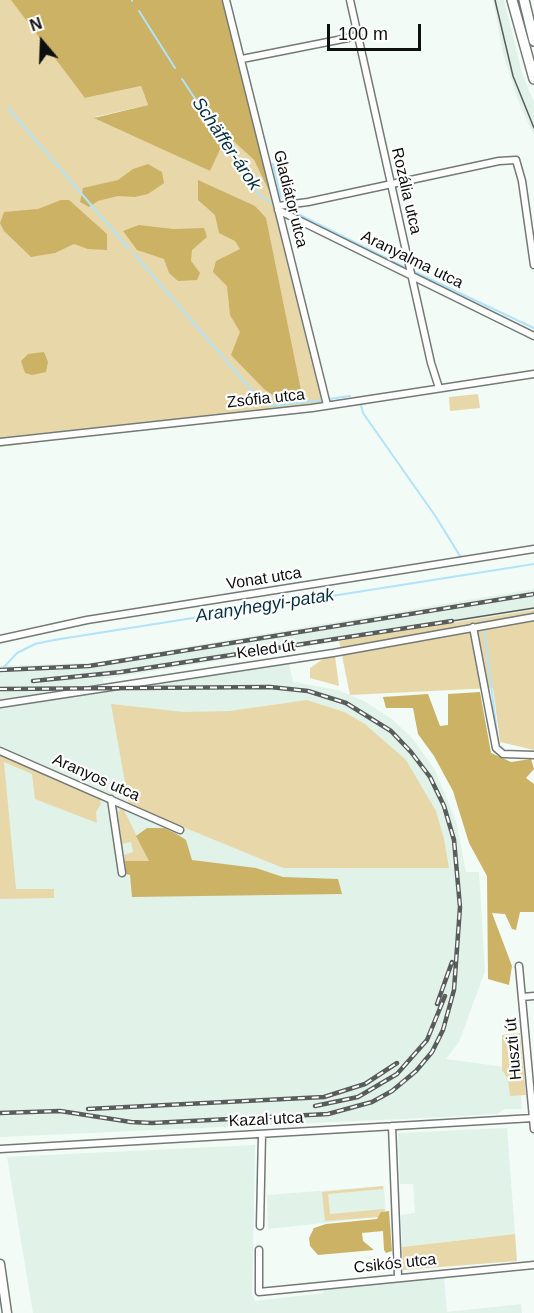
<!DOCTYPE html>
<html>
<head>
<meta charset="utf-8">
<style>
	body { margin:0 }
	#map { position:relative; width:534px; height:1313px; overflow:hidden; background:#f2fbf6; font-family:Helvetica,sans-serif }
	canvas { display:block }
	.north { position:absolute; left:12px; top:12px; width:60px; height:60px; -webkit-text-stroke:4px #fff; paint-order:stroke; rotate:341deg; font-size:16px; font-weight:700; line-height:24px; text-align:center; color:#0e100f }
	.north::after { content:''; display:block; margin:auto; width:21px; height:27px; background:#0e100f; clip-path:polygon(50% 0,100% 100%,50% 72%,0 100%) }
	.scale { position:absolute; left:327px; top:24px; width:94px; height:27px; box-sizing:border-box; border:3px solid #0e100f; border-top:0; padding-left:8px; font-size:18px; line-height:21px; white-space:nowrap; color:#0e100f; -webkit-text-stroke:4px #fff; paint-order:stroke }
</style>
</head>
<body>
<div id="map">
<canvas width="534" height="1313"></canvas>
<div class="north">N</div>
<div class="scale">100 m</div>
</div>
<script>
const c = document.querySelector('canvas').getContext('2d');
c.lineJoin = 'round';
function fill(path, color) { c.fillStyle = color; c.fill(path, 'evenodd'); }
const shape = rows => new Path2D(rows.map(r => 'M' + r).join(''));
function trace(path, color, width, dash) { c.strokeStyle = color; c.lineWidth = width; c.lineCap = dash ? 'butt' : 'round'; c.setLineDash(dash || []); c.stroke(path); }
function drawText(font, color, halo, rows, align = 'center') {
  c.font = font + ' Helvetica,sans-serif'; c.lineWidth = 4.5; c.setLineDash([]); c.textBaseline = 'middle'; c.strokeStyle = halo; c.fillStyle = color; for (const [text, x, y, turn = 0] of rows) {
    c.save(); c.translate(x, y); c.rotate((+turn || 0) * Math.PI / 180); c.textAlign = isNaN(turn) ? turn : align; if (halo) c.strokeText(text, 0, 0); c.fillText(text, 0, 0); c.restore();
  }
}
fill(shape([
	[493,0,504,0,522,73,534,103,534,135,518,101,503,53],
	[534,589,534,610,103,679,105,690,289,664,293,682,338,690,364,701,392,719,413,739,435,770,456,821,466,872,479,872,485,971,459,1042,446,1059,519,1069,522,1109,505,1109,497,1114,446,1117,0,1137,0,666,90,663],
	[507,1128,515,1234,402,1247,401,1215,415,1213,413,1184,400,1184,398,1133],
	[255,1145,252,1294,255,1301,324,1293,323,1289,444,1277,447,1312,521,1304,522,1313,33,1313,7,1157],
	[384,1186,386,1216,268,1229,267,1195]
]), '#e1f2e8');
fill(shape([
	[0,0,226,0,85,98,141,86,148,105,95,117,210,171,227,134,254,160,278,210,327,405,0,447],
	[478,394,480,408,450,411,449,397],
	[534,610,534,750,500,742,493,688,350,695,339,641],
	[335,656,339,686,310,678,310,668,326,657],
	[307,700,344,712,365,724,406,760,436,811,444,839,449,868,283,868,129,805,111,704,184,712,230,711],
	[0,755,99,797,101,804,96,812,97,823,35,799,32,774,4,762,16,889,54,889,54,898,0,899],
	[120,809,124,810,149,861,125,861,124,855,133,852,131,842,122,844,118,813],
	[520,1033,526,1095,510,1096,508,1079,502,1070,502,1035],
	[383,1186,383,1189,328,1194,330,1214,385,1209,379,1217,325,1221,322,1192],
	[515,1234,517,1261,403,1270,402,1247]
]), '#e8d8a9');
fill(shape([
	[11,0,226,0,278,210,254,160,227,135,210,171,94,118,148,105,141,86,85,98],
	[148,164,162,172,164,183,148,194,135,197,118,196,98,201,89,207,80,202,83,188,118,180,133,169],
	[198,180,255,206,266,218,302,395,277,398,264,389,231,355,240,332,230,315,227,286,213,272,216,261,240,249,235,241,219,233,215,215,198,200],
	[61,200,69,200,107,234,107,250,88,249,74,244,55,253,31,257,4,231,0,223,4,212,38,209],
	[139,225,173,229,204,228,207,237,192,250,191,261,200,273,197,280,178,281,169,273,164,259,137,250,123,231],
	[44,352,48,362,46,372,32,375,25,373,21,361,28,354],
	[480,692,491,753,511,762,531,759,534,769,526,778,534,784,534,912,520,912,516,930,512,929,505,914,492,913,512,966,509,985,488,979,487,876,469,843,453,791,434,756,418,734,413,708,386,708,383,697,428,694,440,726,448,725,448,694],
	[147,828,164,828,175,833,186,840,192,860,256,868,283,877,338,879,342,894,132,897,130,875,126,874,125,861,149,861,136,836],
	[389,1211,392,1251,386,1253,384,1250,383,1231,362,1233,363,1241,374,1250,318,1255,310,1246,309,1238,314,1228,326,1224,377,1219,381,1212]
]), '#ccb265');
trace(shape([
	[132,0,132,1],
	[139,11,175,68],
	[182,79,260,196,274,204],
	[8,108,129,249],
	[273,164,281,198],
	[288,209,404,267],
	[134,254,262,402,272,406,322,400],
	[415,272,534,328],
	[329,399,350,396],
	[361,405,363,413,436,517,460,556,464,557],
	[483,620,498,741],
	[4,667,17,653,35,644,54,640,534,564]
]), '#b1e3fb', 2);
const street = shape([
	[226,0,327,405],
	[350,0,431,363,439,388],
	[242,59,358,36],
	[278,206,308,202,499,161,516,160,522,181,534,265],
	[278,210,534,336],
	[0,442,312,408,534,374],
	[473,627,496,748,503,754,534,755],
	[0,639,87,620,534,549],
	[0,704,333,653,534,617],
	[0,751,180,830],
	[111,799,122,873],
	[519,966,534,1129],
	[522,997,534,996],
	[392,1126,398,1276],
	[0,1149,533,1118],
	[260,1226,262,1134],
	[259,1250,259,1292,534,1265]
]);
const secondary = shape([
	[0,1264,7,1313]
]);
const primary = shape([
	[512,0,534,79],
	[524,0,534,41]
]);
trace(street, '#737a76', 9);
trace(secondary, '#737a76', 11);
trace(primary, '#737a76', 12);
trace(street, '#fff', 6);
trace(secondary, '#fff', 8);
trace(primary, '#fff', 9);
trace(shape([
	[495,0,513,76,534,128],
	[452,621,534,608]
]), '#585c5a', 1.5);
const rail = shape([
	[0,670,89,666,534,594],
	[33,681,121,672,452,621],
	[0,689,270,687,308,691,346,703,391,731,411,752,430,777,444,806,454,840,460,907,454,990,443,1030,432,1052,416,1071,392,1091,372,1102,328,1114,152,1123,131,1122,60,1111,0,1113],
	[437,1004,452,962],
	[315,1106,358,1097,397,1074,427,1040,445,996],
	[88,1109,324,1097,365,1084,397,1063]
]);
trace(rail, '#585c5a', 4.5);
trace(rail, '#fff', 2, [7]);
drawText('16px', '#0e100f', '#fff', [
	["Rozália utca",406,191,77],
	["Gladiátor utca",290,199,76],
	["Aranyalma utca",412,260,26],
	["Zsófia utca",266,399,-6],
	["Vonat utca",264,579,-9],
	["Keled út",266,650,-8],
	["Aranyos utca",96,778,24],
	["Huszti út",514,1049,-95],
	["Kazal utca",266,1120,-3],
	["Csikós utca",395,1264,-6]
]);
drawText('italic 18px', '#063141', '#fff', [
	["Schäffer-árok",226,144,56],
	["Aranyhegyi-patak",265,606,-9]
]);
</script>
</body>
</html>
